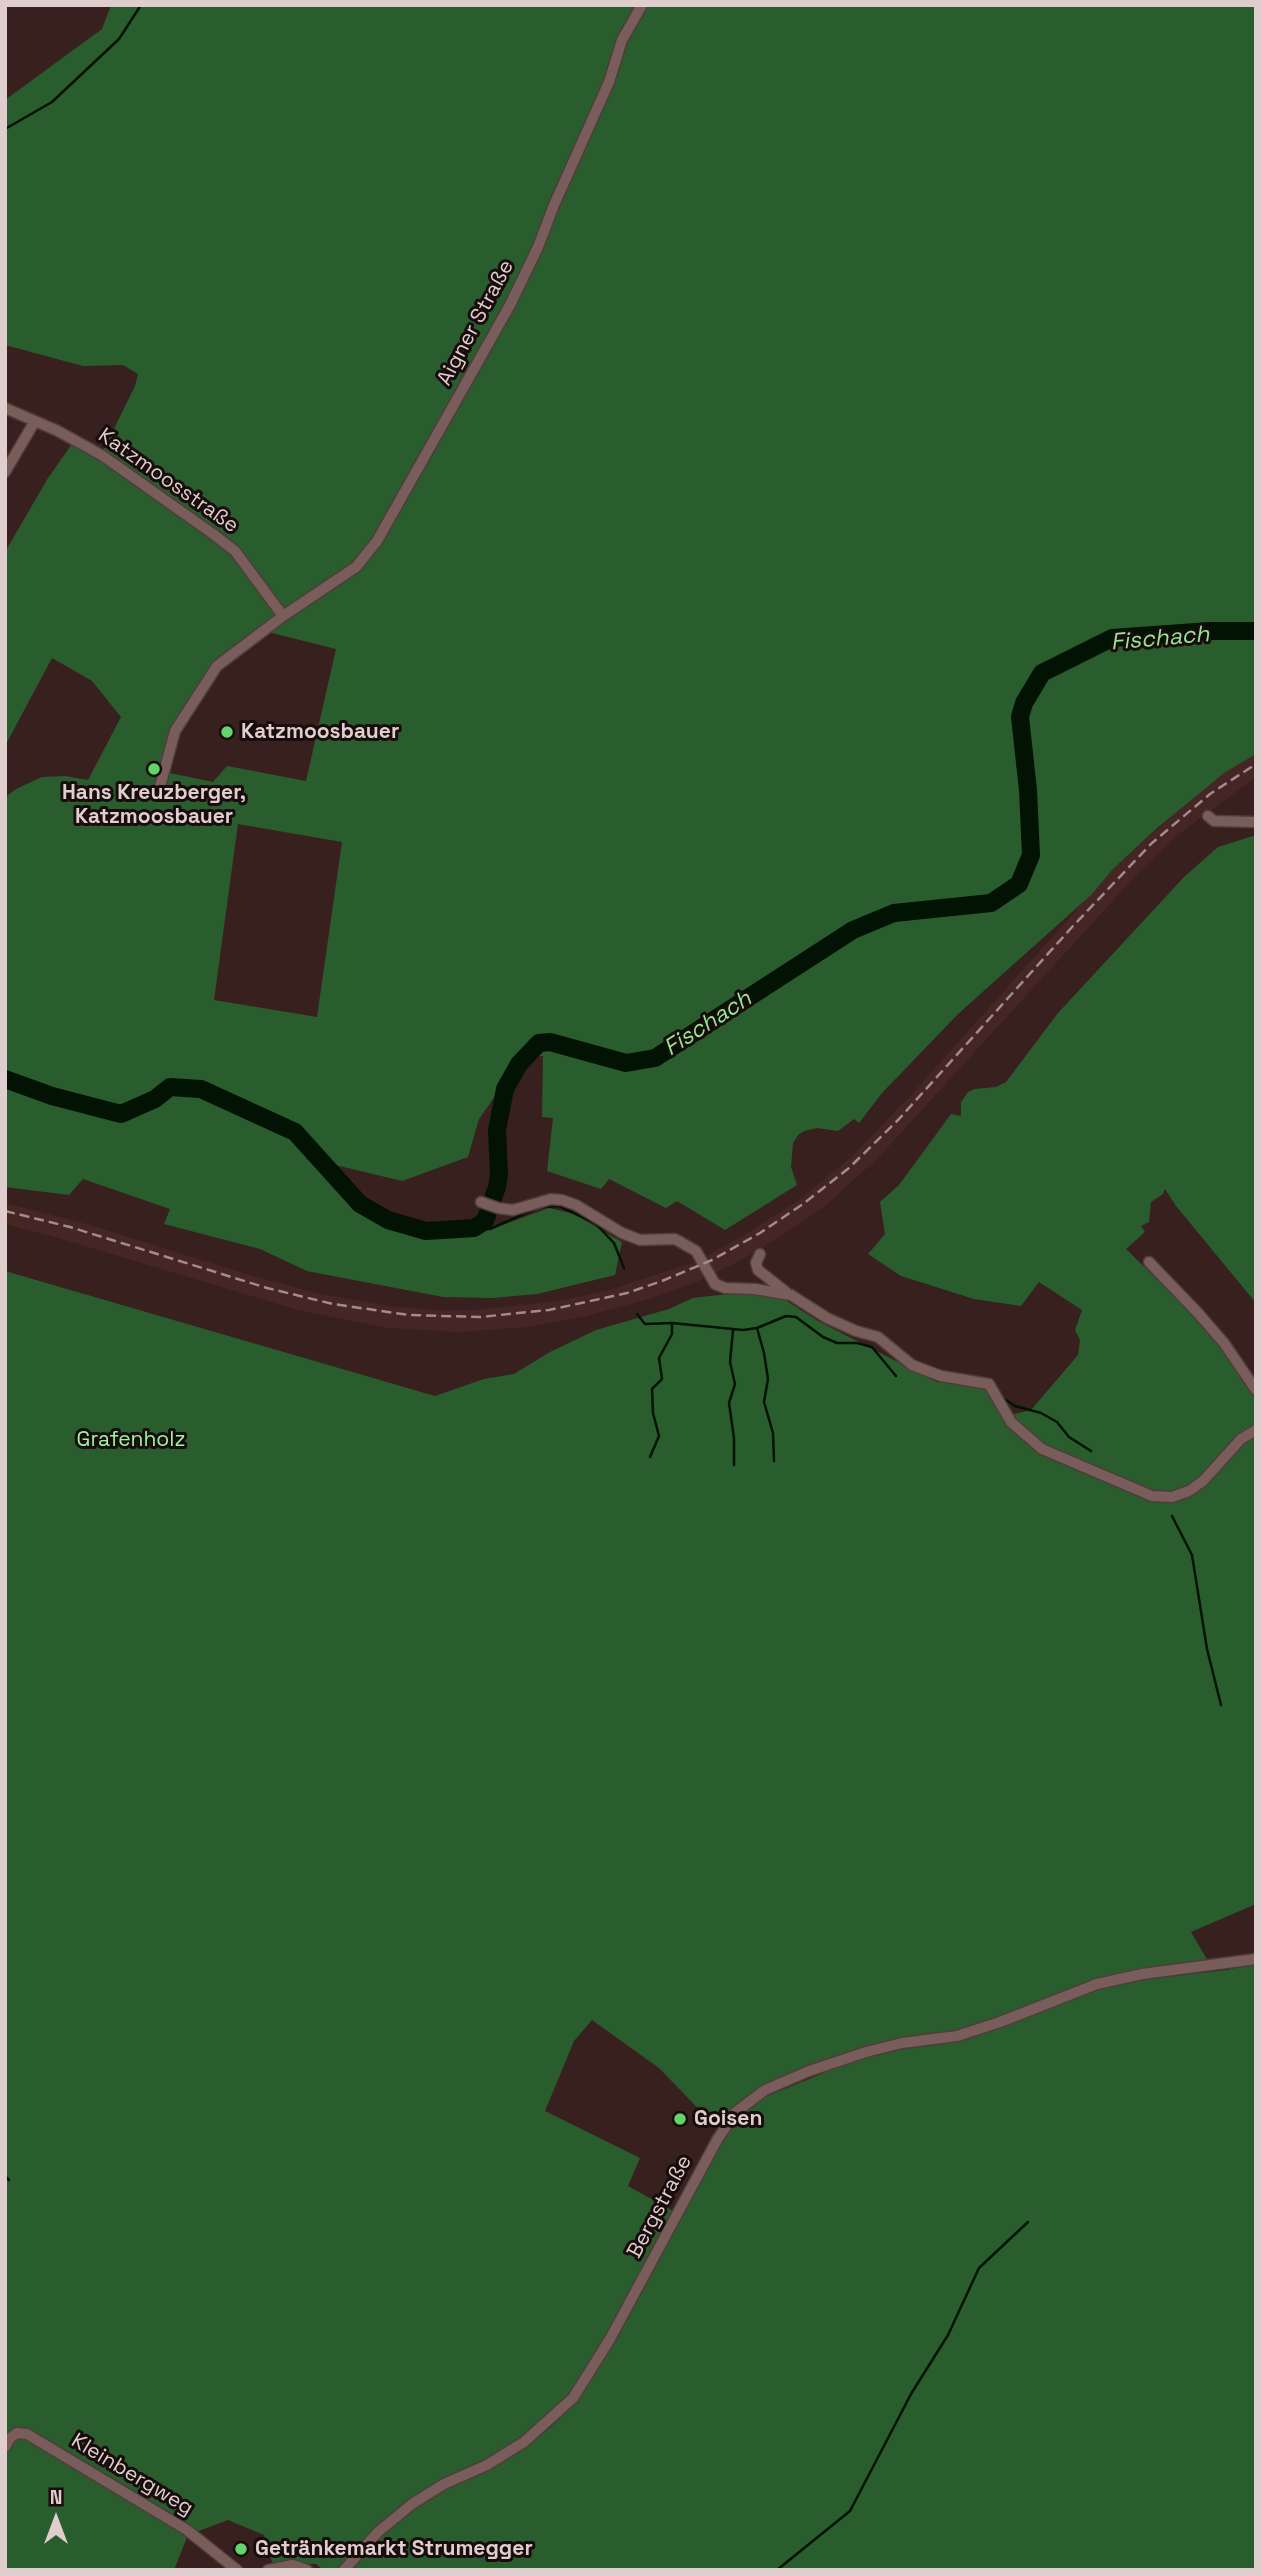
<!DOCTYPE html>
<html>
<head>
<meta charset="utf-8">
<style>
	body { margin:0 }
	#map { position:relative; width:1261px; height:2575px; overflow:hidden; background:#38201e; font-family:"Space Grotesk",sans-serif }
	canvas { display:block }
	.frame { position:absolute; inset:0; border:7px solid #dfcecd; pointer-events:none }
	.north { position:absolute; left:21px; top:2484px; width:70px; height:70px; -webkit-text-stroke:5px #180d0c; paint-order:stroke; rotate:0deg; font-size:19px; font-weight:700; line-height:28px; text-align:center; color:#dfcecd }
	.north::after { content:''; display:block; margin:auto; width:24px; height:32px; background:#dfcecd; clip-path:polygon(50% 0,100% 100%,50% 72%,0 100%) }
</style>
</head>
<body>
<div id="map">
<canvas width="1261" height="2575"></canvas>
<div class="frame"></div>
<div class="north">N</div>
</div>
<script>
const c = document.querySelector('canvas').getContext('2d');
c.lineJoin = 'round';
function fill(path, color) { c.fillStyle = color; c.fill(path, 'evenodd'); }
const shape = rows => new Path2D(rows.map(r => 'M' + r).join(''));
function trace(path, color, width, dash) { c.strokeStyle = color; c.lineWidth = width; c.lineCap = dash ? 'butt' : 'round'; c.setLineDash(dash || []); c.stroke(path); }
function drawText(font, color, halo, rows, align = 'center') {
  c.font = font + ' "Space Grotesk",sans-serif'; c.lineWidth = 6; c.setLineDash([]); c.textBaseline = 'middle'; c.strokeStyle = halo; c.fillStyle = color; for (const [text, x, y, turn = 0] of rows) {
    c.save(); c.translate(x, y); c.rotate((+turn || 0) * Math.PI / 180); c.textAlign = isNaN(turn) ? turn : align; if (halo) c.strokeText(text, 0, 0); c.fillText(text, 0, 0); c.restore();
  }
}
fill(shape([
	[1256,754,1256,777,1179,834,1139,872,878,1158,826,1205,799,1224,754,1253,720,1271,704,1276,699,1281,649,1299,587,1316,528,1327,460,1332,387,1328,298,1310,62,1239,5,1224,5,1203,90,1225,246,1274,320,1294,388,1306,435,1310,475,1310,559,1301,609,1290,696,1262,746,1234,802,1198,851,1157,910,1096,1113,869,1194,796,1224,773]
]), '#452624');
fill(shape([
	[111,5,1256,5,1256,754,1224,773,1156,829,1113,869,1091,895,958,1014,882,1093,859,1123,854,1119,838,1131,817,1128,804,1131,798,1135,793,1143,791,1167,797,1185,725,1230,677,1201,666,1208,609,1179,601,1189,547,1171,553,1118,542,1117,543,1056,523,1056,479,1119,468,1157,402,1181,306,1158,388,1222,425,1237,475,1235,549,1208,574,1214,622,1242,615,1275,537,1294,493,1298,443,1297,307,1271,260,1249,164,1224,170,1209,83,1179,69,1195,5,1187,5,797,18,788,42,777,65,776,88,780,121,717,92,681,52,658,5,746,5,552,48,478,72,444,100,457,135,386,138,374,123,365,83,366,5,345,5,100,102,29],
	[268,632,336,649,306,781,227,766,213,782,170,773,177,738,220,668],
	[238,824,342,842,317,1017,214,1000],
	[1256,835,1256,1303,1176,1206,1165,1189,1163,1194,1151,1202,1149,1222,1141,1226,1145,1232,1126,1249,1210,1331,1250,1388,1256,1402,1256,1904,1191,1932,1209,1963,1136,1971,997,2020,778,2081,716,2127,659,2068,592,2020,574,2041,545,2111,640,2158,628,2186,673,2211,589,2367,563,2401,535,2429,493,2456,416,2496,373,2531,337,2570,323,2570,316,2564,283,2563,273,2565,264,2535,228,2520,188,2535,174,2570,5,2570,5,1271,435,1396,484,1379,514,1374,550,1352,596,1330,669,1309,693,1298,737,1293,758,1294,782,1298,818,1321,937,1382,984,1387,1010,1415,1031,1410,1078,1355,1080,1340,1075,1330,1082,1310,1039,1282,1021,1306,974,1299,901,1276,868,1254,885,1234,880,1202,899,1185,951,1114,961,1116,961,1102,968,1092,975,1089,996,1087,1006,1082,1058,1013,1184,877,1218,847],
	[1256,1963,1256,2570,349,2570,387,2529,424,2501,532,2442,550,2428,575,2401,712,2157,736,2120,749,2107,765,2097,848,2063,873,2054,972,2037,1113,1983,1227,1970]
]), '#2a5d2e');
trace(shape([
	[5,129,52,102,119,39,141,5],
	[541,1207,559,1206,595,1223,614,1243,624,1268],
	[474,1228,490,1229,535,1209],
	[637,1314,645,1324,672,1323,743,1330,757,1328,786,1316,796,1317,823,1337,837,1343,857,1343,872,1347,896,1376],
	[757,1328,764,1353,768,1379,764,1402,773,1433,774,1461],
	[733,1330,730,1362,735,1384,729,1403,734,1438,734,1465],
	[1000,1396,1015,1406,1041,1413,1057,1422,1069,1437,1091,1451],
	[650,1457,659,1436,653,1413,652,1389,662,1379,659,1358,672,1334,672,1323],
	[1172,1516,1192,1555,1207,1649,1221,1705],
	[5,2176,9,2180],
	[777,2570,850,2511,911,2394,948,2335,979,2268,1028,2222]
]), '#021303', 2.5);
trace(shape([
	[5,1079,52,1096,121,1114,155,1099,170,1087,201,1089,295,1132,360,1204,388,1220,426,1231,474,1228,485,1221,497,1187,499,1175,497,1130,505,1089,519,1064,539,1043,550,1042,626,1063,655,1058,853,930,894,913,991,903,1019,884,1031,855,1028,790,1020,717,1024,703,1042,673,1112,638,1210,631,1256,631]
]), '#021303', 18);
const street = shape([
	[5,408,58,431,103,456,213,534,235,551,283,616],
	[5,472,35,421],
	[158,794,175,731,217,666,283,616,356,567,377,541,510,305,538,247,554,205,609,82,622,40,642,5],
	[1208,816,1214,821,1256,822],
	[481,1202,498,1208,513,1210,551,1199,562,1200,576,1205,622,1233,640,1240,675,1239,696,1251,715,1284,725,1288,755,1289,791,1295,827,1318,856,1331,878,1337,912,1365,941,1376,989,1384,1011,1422,1042,1449,1152,1496,1172,1497,1189,1491,1203,1481,1241,1439,1256,1430],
	[760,1254,756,1263,758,1270,786,1292],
	[1149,1262,1198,1313,1224,1343,1256,1390],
	[5,2447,10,2438,17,2433,27,2434,187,2530,237,2570],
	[268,2570,293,2565,307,2570],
	[344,2570,378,2532,412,2504,444,2484,487,2465,524,2442,573,2398,610,2339,717,2140,736,2112,765,2090,809,2071,866,2052,902,2043,957,2036,1000,2022,1097,1984,1142,1974,1256,1959]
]);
trace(street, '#503c3b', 13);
trace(street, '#795d5b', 10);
trace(shape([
	[5,1211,70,1227,267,1288,333,1304,409,1315,480,1317,549,1310,627,1293,662,1281,712,1260,760,1233,803,1204,849,1168,899,1119,1073,926,1152,843,1210,794,1256,764]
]), '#a08d8b', 2.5, [10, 5]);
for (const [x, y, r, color] of [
	[227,732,7,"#61d46a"],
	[154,769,7,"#61d46a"],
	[680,2119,7,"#61d46a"],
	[241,2549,7,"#61d46a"]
]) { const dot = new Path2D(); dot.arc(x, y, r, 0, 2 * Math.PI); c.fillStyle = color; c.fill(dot); trace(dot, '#180d0c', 2.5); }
drawText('21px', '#dfcecd', '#180d0c', [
	["Aigner Straße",476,323,-62],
	["Katzmoosstraße",168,481,35],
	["Bergstraße",660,2207,-62],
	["Kleinbergweg",132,2475,31]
]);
drawText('bold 21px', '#dfcecd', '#180d0c', [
	["Katzmoosbauer",241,732],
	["Hans Kreuzberger,",154,793,"center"],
	["Katzmoosbauer",154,817,"center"],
	["Goisen",694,2119],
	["Getränkemarkt Strumegger",255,2549]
], 'left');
drawText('21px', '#9df5a0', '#180d0c', [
	["Grafenholz",131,1440]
]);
drawText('italic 23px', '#91e994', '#180d0c', [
	["Fischach",1160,639,-5],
	["Fischach",708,1024,-33]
]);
</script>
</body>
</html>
